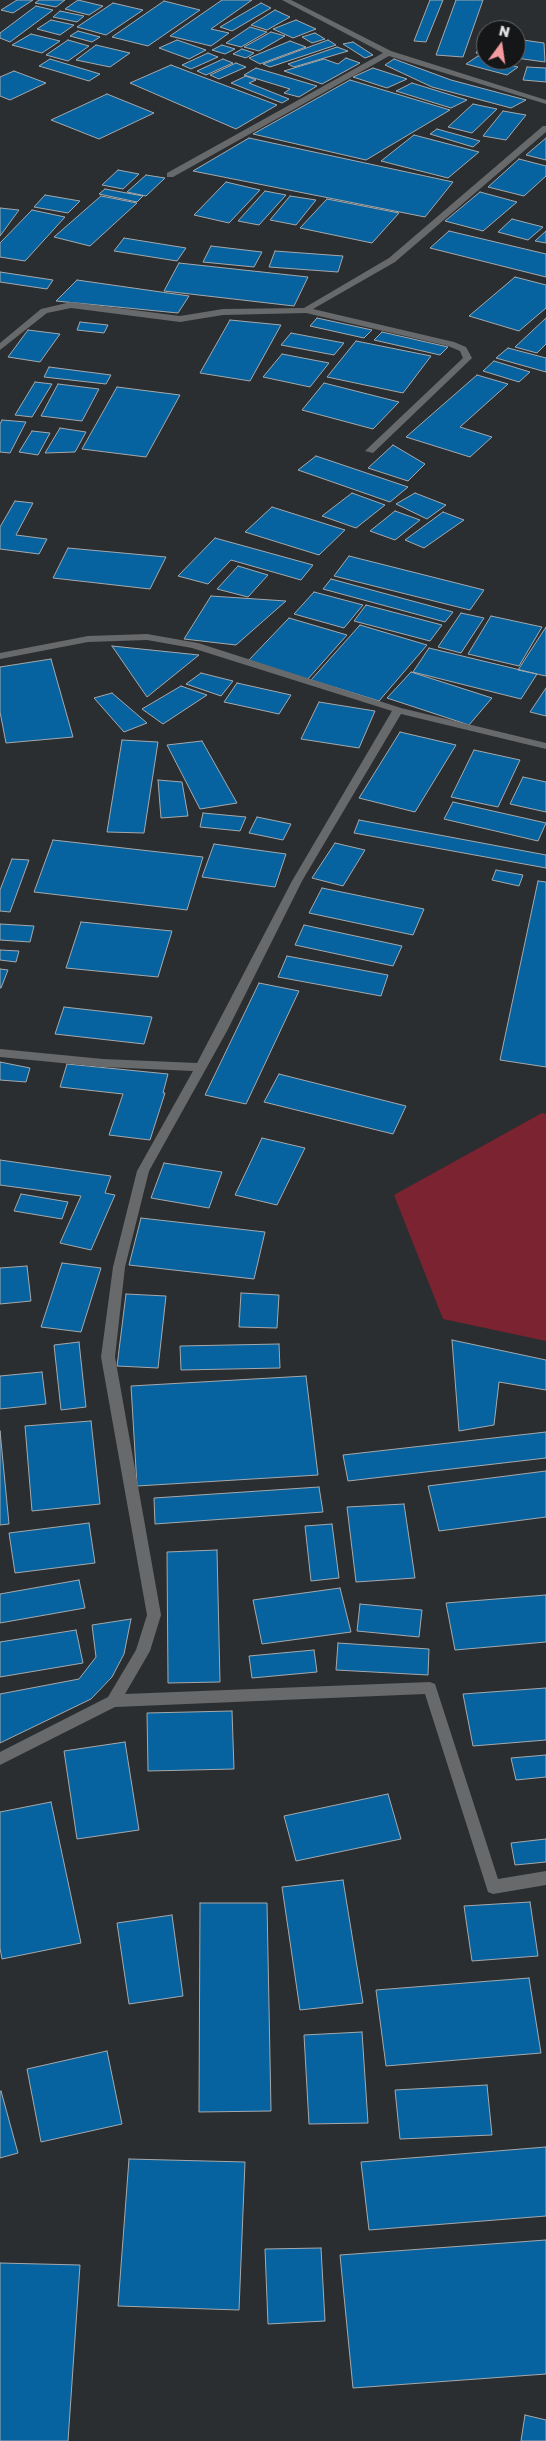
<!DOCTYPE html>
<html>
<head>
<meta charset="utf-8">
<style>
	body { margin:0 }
	#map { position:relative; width:546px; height:2441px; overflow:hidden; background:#2b2e30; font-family:"Golos Text",sans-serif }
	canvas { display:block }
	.north { position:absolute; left:476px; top:20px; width:50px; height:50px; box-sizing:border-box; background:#141617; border:1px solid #656668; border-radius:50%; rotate:14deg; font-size:14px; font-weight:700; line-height:20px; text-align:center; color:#dedfe1 }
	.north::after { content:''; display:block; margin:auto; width:18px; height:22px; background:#f49b9f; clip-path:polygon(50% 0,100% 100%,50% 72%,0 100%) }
</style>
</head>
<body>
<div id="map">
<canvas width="546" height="2441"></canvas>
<div class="north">N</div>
</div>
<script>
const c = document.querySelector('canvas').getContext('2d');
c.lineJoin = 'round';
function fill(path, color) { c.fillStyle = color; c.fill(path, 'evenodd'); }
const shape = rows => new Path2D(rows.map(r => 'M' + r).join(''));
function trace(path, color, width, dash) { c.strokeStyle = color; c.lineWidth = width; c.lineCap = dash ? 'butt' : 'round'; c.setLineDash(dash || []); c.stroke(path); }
fill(shape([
	[542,1113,546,1114,546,1341,443,1319,394,1195]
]), '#7b2330');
const building = shape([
	[17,0,33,0,13,13,1,10,17,0],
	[39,0,65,0,56,7,35,3,39,0],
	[78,0,103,6,89,15,65,9,78,0],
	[222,0,252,0,211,29,229,33,211,46,170,36,222,0],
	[430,0,443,0,426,42,414,41,430,0],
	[456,0,483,0,463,57,436,55,456,0],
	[164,1,200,10,148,46,112,37,164,1],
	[113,3,143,10,106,35,77,27,113,3],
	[261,3,271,8,232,31,220,27,261,3],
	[36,6,53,10,10,42,0,38,0,33,36,6],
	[275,10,290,17,267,30,251,25,275,10],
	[60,11,84,16,77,22,53,17,60,11],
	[51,20,74,25,60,35,37,29,51,20],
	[296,20,316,29,293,38,273,29,296,20],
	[250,27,267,32,241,47,226,43,250,27],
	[78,31,100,37,92,42,70,36,78,31],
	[271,32,285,36,259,51,244,47,271,32],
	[315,33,325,39,312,43,302,37,315,33],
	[31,34,60,41,42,53,12,45,31,34],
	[486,36,486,55,476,53,486,36],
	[516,39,544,43,545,62,516,58,516,39],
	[68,40,89,46,68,61,46,55,68,40],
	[177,40,206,50,189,59,159,48,177,40],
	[328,40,336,45,270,67,263,64,328,40],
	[290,41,306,47,260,64,249,58,290,41],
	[353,42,373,55,365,58,343,44,353,42],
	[96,45,130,53,110,67,76,60,96,45],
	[222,45,235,49,225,54,212,50,222,45],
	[337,47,348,51,294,67,288,64,337,47],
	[242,49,254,53,246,58,233,54,242,49],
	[208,53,218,57,191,69,182,65,208,53],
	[478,56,486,58,486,60,518,67,507,75,466,64,478,56],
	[346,58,360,63,322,84,284,71,324,59,338,64,346,58],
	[50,59,100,74,89,81,39,66,50,59],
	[223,59,233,63,206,75,197,71,223,59],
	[394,59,451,80,526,100,511,108,432,87,385,65,394,59],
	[236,63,246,67,219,79,210,75,236,63],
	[171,65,277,105,236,129,130,83,171,65],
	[527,67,546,68,546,82,523,80,527,67],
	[256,68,317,86,299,97,284,93,290,89,244,75,256,68],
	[373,68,407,79,387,88,353,77,373,68],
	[14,71,46,83,10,100,0,96,0,77,14,71],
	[246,76,256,80,249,83,289,99,282,103,231,83,246,76],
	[350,80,450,110,366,160,253,134,350,80],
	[412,83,467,100,451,108,396,91,412,83],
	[107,94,154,113,99,139,51,120,107,94],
	[473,104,497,109,472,133,448,127,473,104],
	[503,111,526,115,506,140,483,136,503,111],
	[437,129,480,141,473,147,430,134,437,129],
	[414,135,479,152,448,178,381,161,414,135],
	[249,138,453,182,425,217,193,171,249,138],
	[546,138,546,160,526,155,546,138],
	[519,159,546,166,546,176,524,196,488,187,519,159],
	[118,170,139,174,123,189,102,185,118,170],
	[146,175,165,178,146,196,127,192,146,175],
	[226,182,260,190,229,223,194,215,226,182],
	[105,189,143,196,137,202,99,194,105,189],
	[265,191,286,195,259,225,238,221,265,191],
	[480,192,517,202,483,231,445,221,480,192],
	[45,195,80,201,68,213,34,207,45,195],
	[101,196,137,203,90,246,54,237,101,196],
	[290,196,316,200,296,225,270,220,290,196],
	[327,199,399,213,372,243,300,228,327,199],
	[0,208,19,210,0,236,0,208],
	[32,210,65,217,25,261,0,257,0,243,32,210],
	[512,219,543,227,528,240,498,232,512,219],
	[449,231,546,254,546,277,430,248,449,231],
	[546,231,546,243,535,241,546,231],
	[124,238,186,248,177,261,114,251,124,238],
	[211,246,262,252,254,267,203,262,211,246],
	[275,251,343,256,338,272,269,267,275,251],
	[179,263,308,277,294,306,164,291,179,263],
	[0,272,53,280,47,289,0,282,0,272],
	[515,277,546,285,546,308,519,331,469,316,515,277],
	[77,280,189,296,178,313,56,301,77,280],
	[317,318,372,330,364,338,310,326,317,318],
	[546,318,546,344,537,353,515,347,546,318],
	[230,320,281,325,250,381,200,373,230,320],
	[80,322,108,325,104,333,77,330,80,322],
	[28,330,60,334,40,362,8,357,28,330],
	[382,332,448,347,440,355,374,340,382,332],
	[291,333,344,343,334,355,281,345,291,333],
	[356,341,431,356,403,393,327,377,356,341],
	[508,348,546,358,546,372,496,358,508,348],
	[282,354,329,363,310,387,263,377,282,354],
	[494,361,530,372,519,382,483,371,494,361],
	[49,367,111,375,106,384,44,377,49,367],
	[477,375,508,384,460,427,492,437,470,457,406,437,477,375],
	[35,382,52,384,32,417,15,415,35,382],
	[324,383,399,402,373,429,302,410,324,383],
	[58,384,99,389,82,421,41,416,58,384],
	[117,387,180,395,146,457,82,449,117,387],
	[2,420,26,422,10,453,0,452,0,424,2,420],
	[60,428,86,432,75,452,45,453,60,428],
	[32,431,50,433,38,455,19,452,32,431],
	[393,445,425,464,408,481,368,468,393,445],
	[316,456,408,487,390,502,298,470,316,456],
	[352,493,385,505,356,528,322,516,352,493],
	[415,493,446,505,427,519,396,504,415,493],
	[15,501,33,503,16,535,47,539,39,554,0,549,0,527,15,501],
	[272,507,345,530,319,555,245,532,272,507],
	[395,511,420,520,395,540,370,531,395,511],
	[443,512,464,520,424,548,405,540,443,512],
	[215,538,313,565,301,580,231,560,208,584,178,576,215,538],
	[68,548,166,557,150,589,53,578,68,548],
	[349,556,484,590,470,610,334,576,349,556],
	[238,566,268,575,248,597,217,589,238,566],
	[331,579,453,612,445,622,323,589,331,579],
	[314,592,363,605,344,628,294,614,314,592],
	[211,596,286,601,236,645,184,639,211,596],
	[366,605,442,625,430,641,354,621,366,605],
	[461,613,484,618,461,653,438,647,461,613],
	[491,616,542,627,519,666,468,654,491,616],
	[289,618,347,635,307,680,248,661,289,618],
	[360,625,427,645,379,701,311,680,360,625],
	[546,627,546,676,518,670,546,627],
	[112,646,199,655,147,697,112,646],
	[429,648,537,674,521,699,413,672,429,648],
	[51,659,73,737,6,743,0,712,0,667,51,659],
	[411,672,492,698,469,725,387,698,411,672],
	[201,673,233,681,221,696,186,684,201,673],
	[237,683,291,695,279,714,224,702,237,683],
	[181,686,207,695,163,724,142,709,181,686],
	[546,688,546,716,530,712,546,688],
	[112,693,147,723,124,732,94,698,112,693],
	[319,702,375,711,359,748,301,739,319,702],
	[400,732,456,745,415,812,359,798,400,732],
	[122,740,158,742,144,833,107,832,122,740],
	[202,741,237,803,200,809,167,745,202,741],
	[474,750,520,760,498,807,451,797,474,750],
	[523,777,546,782,546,812,510,804,523,777],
	[158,780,182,782,188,816,161,818,158,780],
	[453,802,546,823,538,841,444,819,453,802],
	[203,813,246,817,240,831,200,827,203,813],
	[257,817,291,824,283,840,249,833,257,817],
	[359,820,546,855,546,868,354,833,359,820],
	[53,840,203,857,187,910,34,892,53,840],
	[335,843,365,850,343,886,312,878,335,843],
	[214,844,286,854,275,887,202,877,214,844],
	[12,859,29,860,10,912,0,911,0,890,12,859],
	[496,870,523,875,519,886,492,880,496,870],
	[538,881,546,882,546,1067,500,1060,538,881],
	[322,888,424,909,413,935,309,913,322,888],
	[81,922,172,931,158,977,66,968,81,922],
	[0,924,34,926,30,942,0,940,0,924],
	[304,925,402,946,393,966,295,945,304,925],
	[0,950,19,951,16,962,0,960,0,950],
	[287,956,388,975,381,996,278,977,287,956],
	[0,969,8,970,1,988,0,988,0,969],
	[259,983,299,991,246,1104,205,1095,259,983],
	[64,1007,152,1017,144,1044,55,1034,64,1007],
	[0,1062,30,1068,26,1082,0,1080,0,1062],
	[67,1064,168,1074,163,1093,165,1093,150,1140,109,1135,123,1094,60,1087,67,1064],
	[279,1074,406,1106,393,1134,264,1102,279,1074],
	[262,1138,305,1148,277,1205,235,1195,262,1138],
	[0,1160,111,1176,105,1193,115,1195,91,1250,60,1243,81,1196,0,1185,0,1160],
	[164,1163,222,1172,209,1208,151,1198,164,1163],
	[21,1194,68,1202,62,1219,14,1211,21,1194],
	[141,1218,265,1232,254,1279,129,1265,141,1218],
	[62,1263,101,1268,81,1332,41,1327,62,1263],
	[27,1266,31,1301,0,1304,0,1268,27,1266],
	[241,1293,279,1295,277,1328,239,1327,241,1293],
	[126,1294,166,1296,158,1368,117,1366,126,1294],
	[452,1340,546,1360,546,1390,499,1382,494,1425,459,1431,452,1340],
	[79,1342,86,1407,61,1410,54,1345,79,1342],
	[279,1344,280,1368,181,1370,180,1346,279,1344],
	[42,1372,46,1404,0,1409,0,1376,42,1372],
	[306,1376,318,1475,137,1486,131,1386,306,1376],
	[91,1421,100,1504,32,1511,25,1426,91,1421],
	[0,1431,9,1524,0,1525,0,1431],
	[546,1432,546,1458,348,1481,343,1455,546,1432],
	[546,1471,546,1517,439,1531,428,1486,546,1471],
	[319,1487,323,1512,155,1524,154,1498,319,1487],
	[404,1504,415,1578,356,1582,347,1507,404,1504],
	[89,1523,95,1563,15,1573,9,1533,89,1523],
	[332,1524,339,1578,311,1581,305,1526,332,1524],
	[217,1550,220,1682,168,1683,167,1552,217,1550],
	[79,1580,85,1608,0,1623,0,1594,79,1580],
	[340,1588,351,1632,262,1644,253,1600,340,1588],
	[546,1595,546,1642,455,1650,446,1603,546,1595],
	[360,1604,422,1610,419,1637,357,1631,360,1604],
	[131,1619,124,1654,112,1677,91,1699,0,1743,0,1694,79,1679,96,1657,92,1625,131,1619],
	[76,1630,83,1663,0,1677,0,1642,76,1630],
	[338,1643,429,1649,428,1675,336,1670,338,1643],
	[314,1650,317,1672,252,1678,249,1656,314,1650],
	[546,1688,546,1740,473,1746,463,1694,546,1688],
	[232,1711,234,1769,148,1771,147,1713,232,1711],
	[125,1742,139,1830,77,1839,64,1751,125,1742],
	[546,1755,546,1777,516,1780,511,1758,546,1755],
	[388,1794,401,1839,296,1861,284,1816,388,1794],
	[51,1802,81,1943,2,1959,0,1948,0,1812,51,1802],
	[546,1839,546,1862,515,1865,511,1843,546,1839],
	[343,1880,363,2003,300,2010,282,1887,343,1880],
	[530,1902,538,1956,472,1961,464,1906,530,1902],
	[200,1903,267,1903,271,2111,199,2112,200,1903],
	[172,1915,183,1996,129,2004,117,1923,172,1915],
	[529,1978,541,2053,386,2066,376,1990,529,1978],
	[362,2032,368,2123,309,2124,304,2035,362,2032],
	[107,2051,122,2124,41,2142,27,2069,107,2051],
	[487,2085,492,2135,400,2139,395,2090,487,2085],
	[1,2091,18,2153,0,2158,0,2092,1,2091],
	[546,2147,546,2216,369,2230,361,2162,546,2147],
	[129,2159,245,2162,239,2310,118,2306,129,2159],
	[546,2240,546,2374,353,2388,340,2255,546,2240],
	[321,2248,325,2321,268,2324,265,2249,321,2248],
	[0,2263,80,2265,68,2441,0,2441,0,2263],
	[525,2415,546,2420,546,2441,521,2441,525,2415]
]);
fill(building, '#07639f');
trace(building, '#a5a9ac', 1);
fill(shape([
	[282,0,291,0,391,51,546,100,546,104,389,56,173,177,167,177,167,173,383,53,282,0],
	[543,126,546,126,546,132,395,262,313,309,454,342,466,347,472,358,373,453,365,451,463,358,460,351,448,346,306,313,223,315,180,322,71,308,47,313,0,350,0,343,41,309,71,302,180,316,223,309,304,308,389,258,543,126],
	[147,634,198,643,401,708,546,743,546,749,401,714,302,881,227,1031,149,1171,125,1267,115,1357,161,1615,150,1651,125,1694,430,1682,435,1684,498,1879,546,1871,546,1885,493,1894,488,1892,425,1694,115,1707,0,1765,0,1752,108,1697,136,1650,147,1615,101,1357,113,1267,137,1171,193,1071,103,1067,0,1057,0,1049,103,1059,197,1063,292,881,392,711,192,648,147,640,88,642,0,659,0,653,88,636,147,634]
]), '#68696a');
</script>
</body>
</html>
